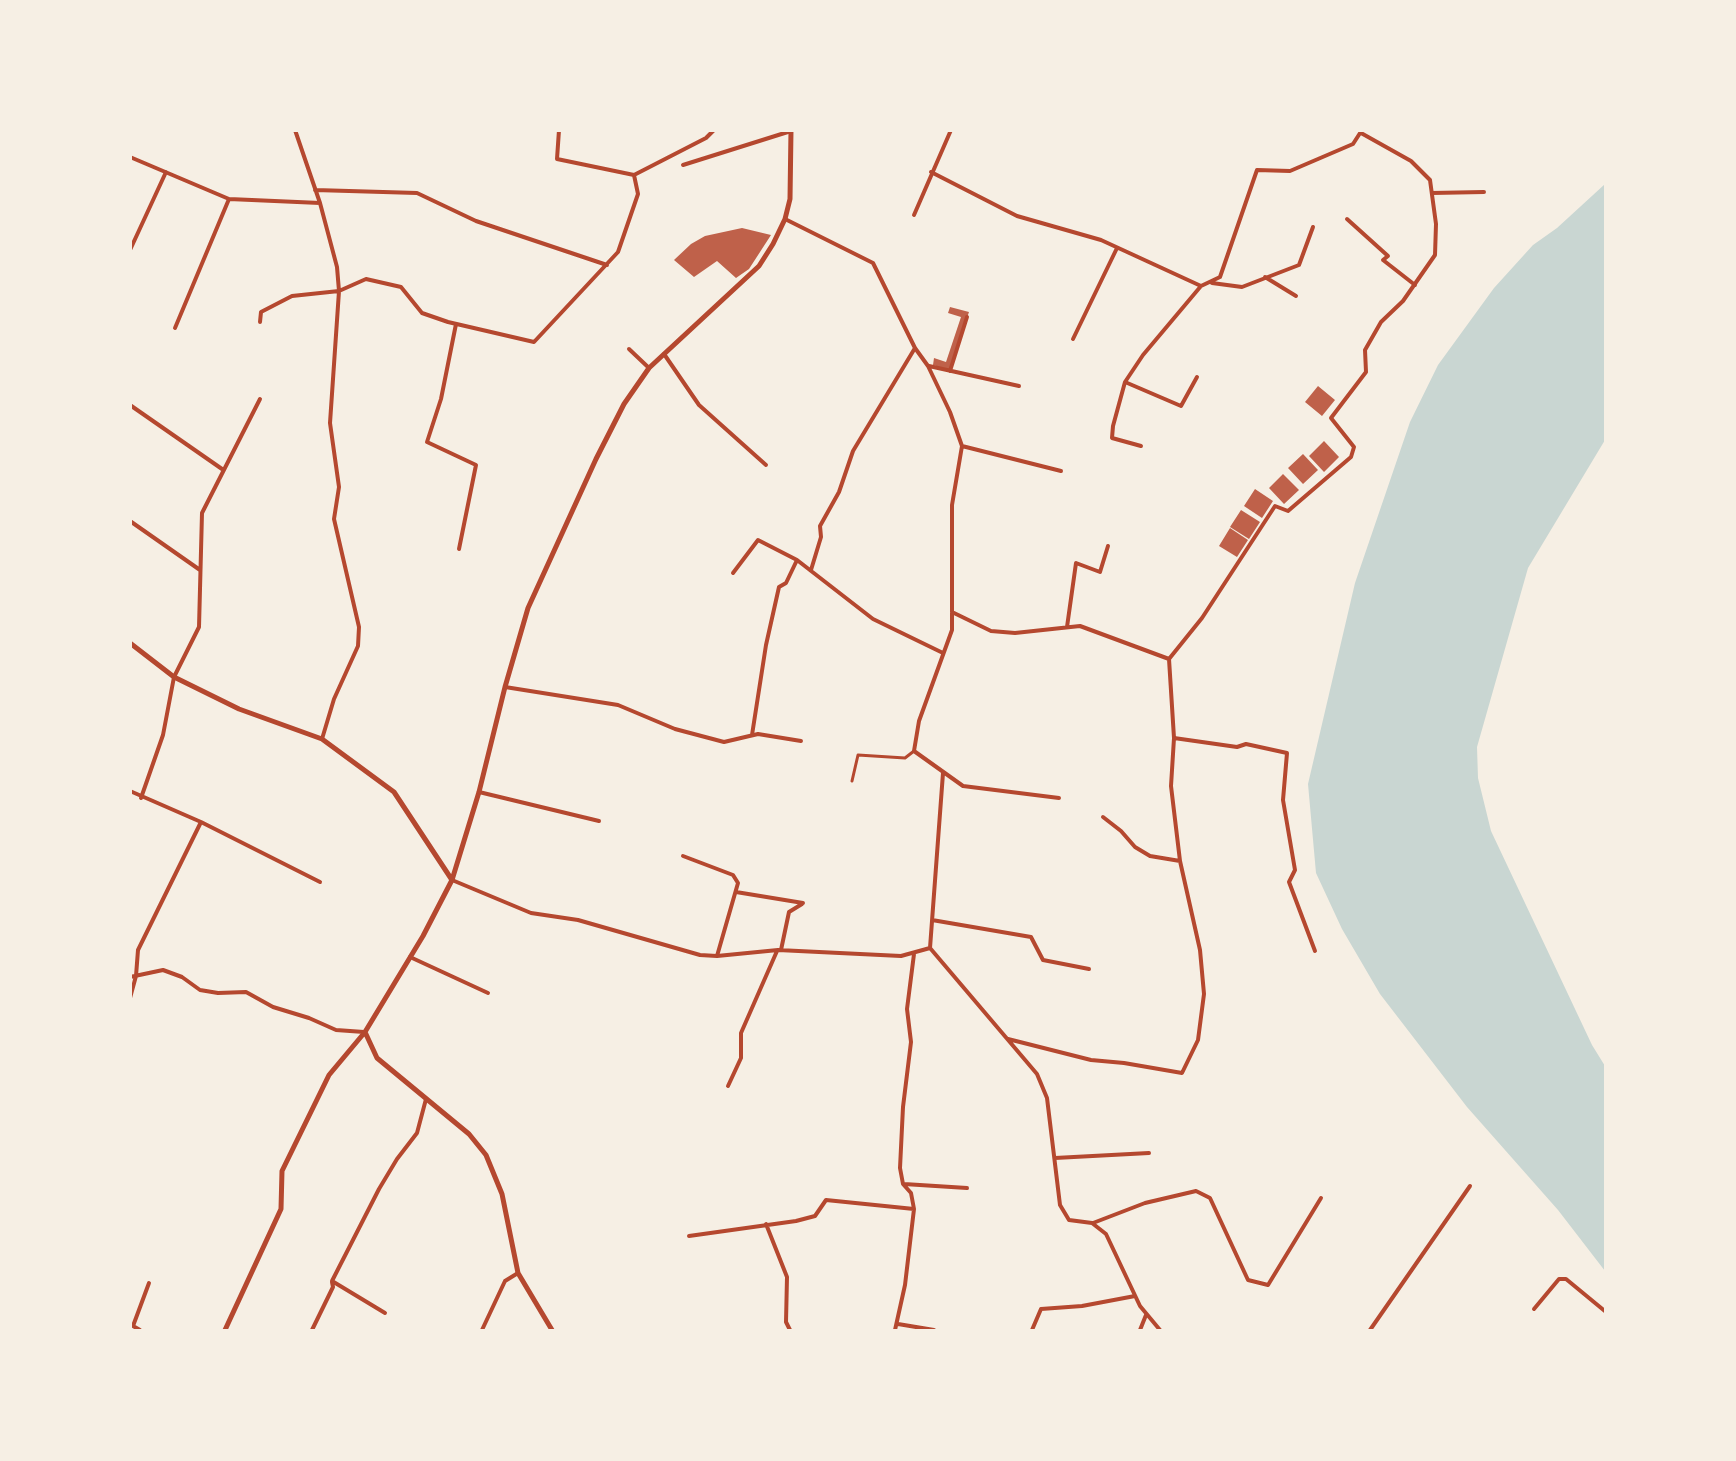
<!DOCTYPE html>
<html>
<head>
<meta charset="utf-8">
<style>
	body { margin:0 }
	#map { position:relative; width:1736px; height:1461px; overflow:hidden; background:#f6efe4; font-family:"Golos Text",sans-serif }
	canvas { display:block }
	.frame { position:absolute; inset:0; border:132px solid #f6efe4; pointer-events:none }
</style>
</head>
<body>
<div id="map">
<canvas width="1736" height="1461"></canvas>
<div class="frame"></div>
</div>
<script>
const context = document.querySelector('canvas').getContext('2d');
context.lineJoin = 'round';
function fill(path, color) {
  context.fillStyle = color;
  context.fill(path, 'evenodd');
}
function toPath(rows) {
  const path = new Path2D();
  for (const r of rows) {
    path.moveTo(r[0], r[1]);
    for (let i = 2; i < r.length; i += 2) path.lineTo(r[i], r[i + 1]);
  }
  return path;
}
function strokePath(path, color, width, dash) {
  context.strokeStyle = color;
  context.lineWidth = width;
  context.lineCap = dash ? 'butt' : 'round';
  context.setLineDash(dash || []);
  context.stroke(path);
}
fill(toPath([
	[1605,184,1605,440,1528,568,1477,747,1478,778,1491,831,1592,1045,1605,1066,1605,1271,1558,1210,1467,1107,1380,994,1342,929,1316,873,1308,784,1355,583,1410,422,1438,365,1494,288,1533,245,1557,228]
]), '#c9d6d2');
fill(toPath([
	[742,228,771,235,749,269,736,278,717,261,694,277,674,260,691,244,705,236],
	[950,307,969,312,949,370,933,365,934,358,946,362,961,317,948,313],
	[1318,386,1335,400,1322,416,1305,402],
	[1324,441,1339,457,1324,472,1309,456],
	[1303,454,1318,470,1303,484,1288,468],
	[1283,474,1299,490,1284,504,1269,488],
	[1255,489,1273,501,1262,518,1244,506],
	[1241,510,1260,522,1249,539,1230,527],
	[1230,528,1248,540,1237,557,1219,546]
]), '#bf614a');
strokePath(toPath([
	[852,781,858,755,905,758,914,751]
]), '#b5482f', 3);
strokePath(toPath([
	[295,130,320,203,337,267,339,291,330,423,339,487,334,519,359,627,358,646,334,699,322,739],
	[559,130,557,159,634,175,706,138,714,130],
	[130,157,229,199,320,203],
	[683,165,791,131],
	[931,172,1017,216,1101,240,1201,286],
	[315,190,417,193,476,221,607,265],
	[1432,193,1484,192],
	[914,215,951,130],
	[785,219,873,263,915,348,928,366,950,412,962,446,952,505,952,630,919,721,914,751,963,786,1059,798],
	[1347,219,1388,256,1383,260,1415,285],
	[130,250,166,172],
	[1265,277,1296,296],
	[1212,283,1242,287,1299,265,1313,227],
	[260,322,261,312,292,296,339,291,366,279,401,287,422,313,448,322,534,342,618,252,638,194,634,175],
	[456,324,441,399,427,442,476,465,459,549],
	[175,328,229,199],
	[1073,339,1117,248],
	[629,349,649,368],
	[664,354,699,405,766,465],
	[929,366,1019,386],
	[950,371,967,317],
	[1125,382,1181,406,1197,377],
	[130,405,222,469],
	[962,446,1061,471],
	[1141,446,1112,438,1113,426,1125,382,1143,355,1201,286,1220,277,1257,170,1290,171,1353,144,1362,130],
	[130,521,200,570],
	[811,570,821,537,820,526,839,492,853,451,915,348],
	[733,573,758,540,797,560,873,619,943,653],
	[952,612,991,631,1015,633,1080,626,1169,659],
	[1067,627,1076,563,1100,572,1108,546],
	[505,687,618,705,675,729,724,742,758,734,801,741],
	[752,735,766,645,779,587,786,583,797,560],
	[1174,738,1237,747,1246,744,1287,753,1283,800,1295,870,1289,882,1315,951],
	[130,791,201,822,320,882],
	[479,792,599,821],
	[141,798,163,735,174,677,199,627,202,513,260,399],
	[1103,817,1121,831,1135,847,1150,856,1180,861],
	[683,856,733,875,738,883,717,956],
	[452,880,531,913,578,920,700,955,717,956,778,950,901,956,930,948,1037,1074,1047,1098,1060,1205,1069,1220,1092,1223,1106,1234,1140,1306,1160,1330],
	[736,892,803,903],
	[932,920,1031,937,1043,960,1089,969],
	[930,948,943,773],
	[781,950,789,912,802,904],
	[410,957,488,993],
	[130,977,163,970,182,977,200,990,218,993,246,992,273,1007,309,1018,336,1030,364,1032],
	[130,998,136,976,138,950,201,822],
	[1008,1039,1091,1060,1124,1063,1182,1073,1198,1040,1204,994,1200,950,1180,861,1171,786,1174,738,1169,659,1202,618,1275,506,1288,511,1351,457,1354,447,1331,418,1366,372,1365,350,1381,322,1403,301,1435,255,1436,224,1430,180,1411,161,1361,133],
	[728,1086,741,1058,741,1033,777,951],
	[1055,1158,1149,1153],
	[904,1184,967,1188],
	[1093,1223,1145,1203,1196,1191,1210,1198,1248,1280,1268,1285,1321,1198],
	[766,1224,787,1277,786,1322,790,1330],
	[689,1236,796,1221,815,1216,826,1200,914,1209],
	[332,1281,379,1189,397,1159,417,1133,426,1099],
	[332,1281,385,1313],
	[1534,1309,1559,1279,1566,1279,1606,1312],
	[898,1324,934,1330],
	[140,1330,133,1326,149,1283],
	[312,1330,333,1287,332,1282],
	[482,1330,505,1281,518,1273],
	[895,1330,905,1285,914,1209,911,1193,903,1184,900,1168,903,1107,911,1042,907,1009,914,954],
	[1032,1330,1041,1309,1082,1306,1135,1296],
	[1140,1330,1146,1315],
	[1370,1330,1470,1186]
]), '#b5482f', 4);
strokePath(toPath([
	[130,643,174,677,239,709,322,739,394,792,452,880],
	[365,1032,377,1058,469,1134,486,1155,502,1194,518,1273,552,1330],
	[225,1330,281,1209,282,1171,329,1075,365,1032,423,936,452,880,479,792,505,687,528,608,596,459,624,404,649,368,759,266,773,244,785,219,790,199,791,130]
]), '#b5482f', 5);
</script>
</body>
</html>
